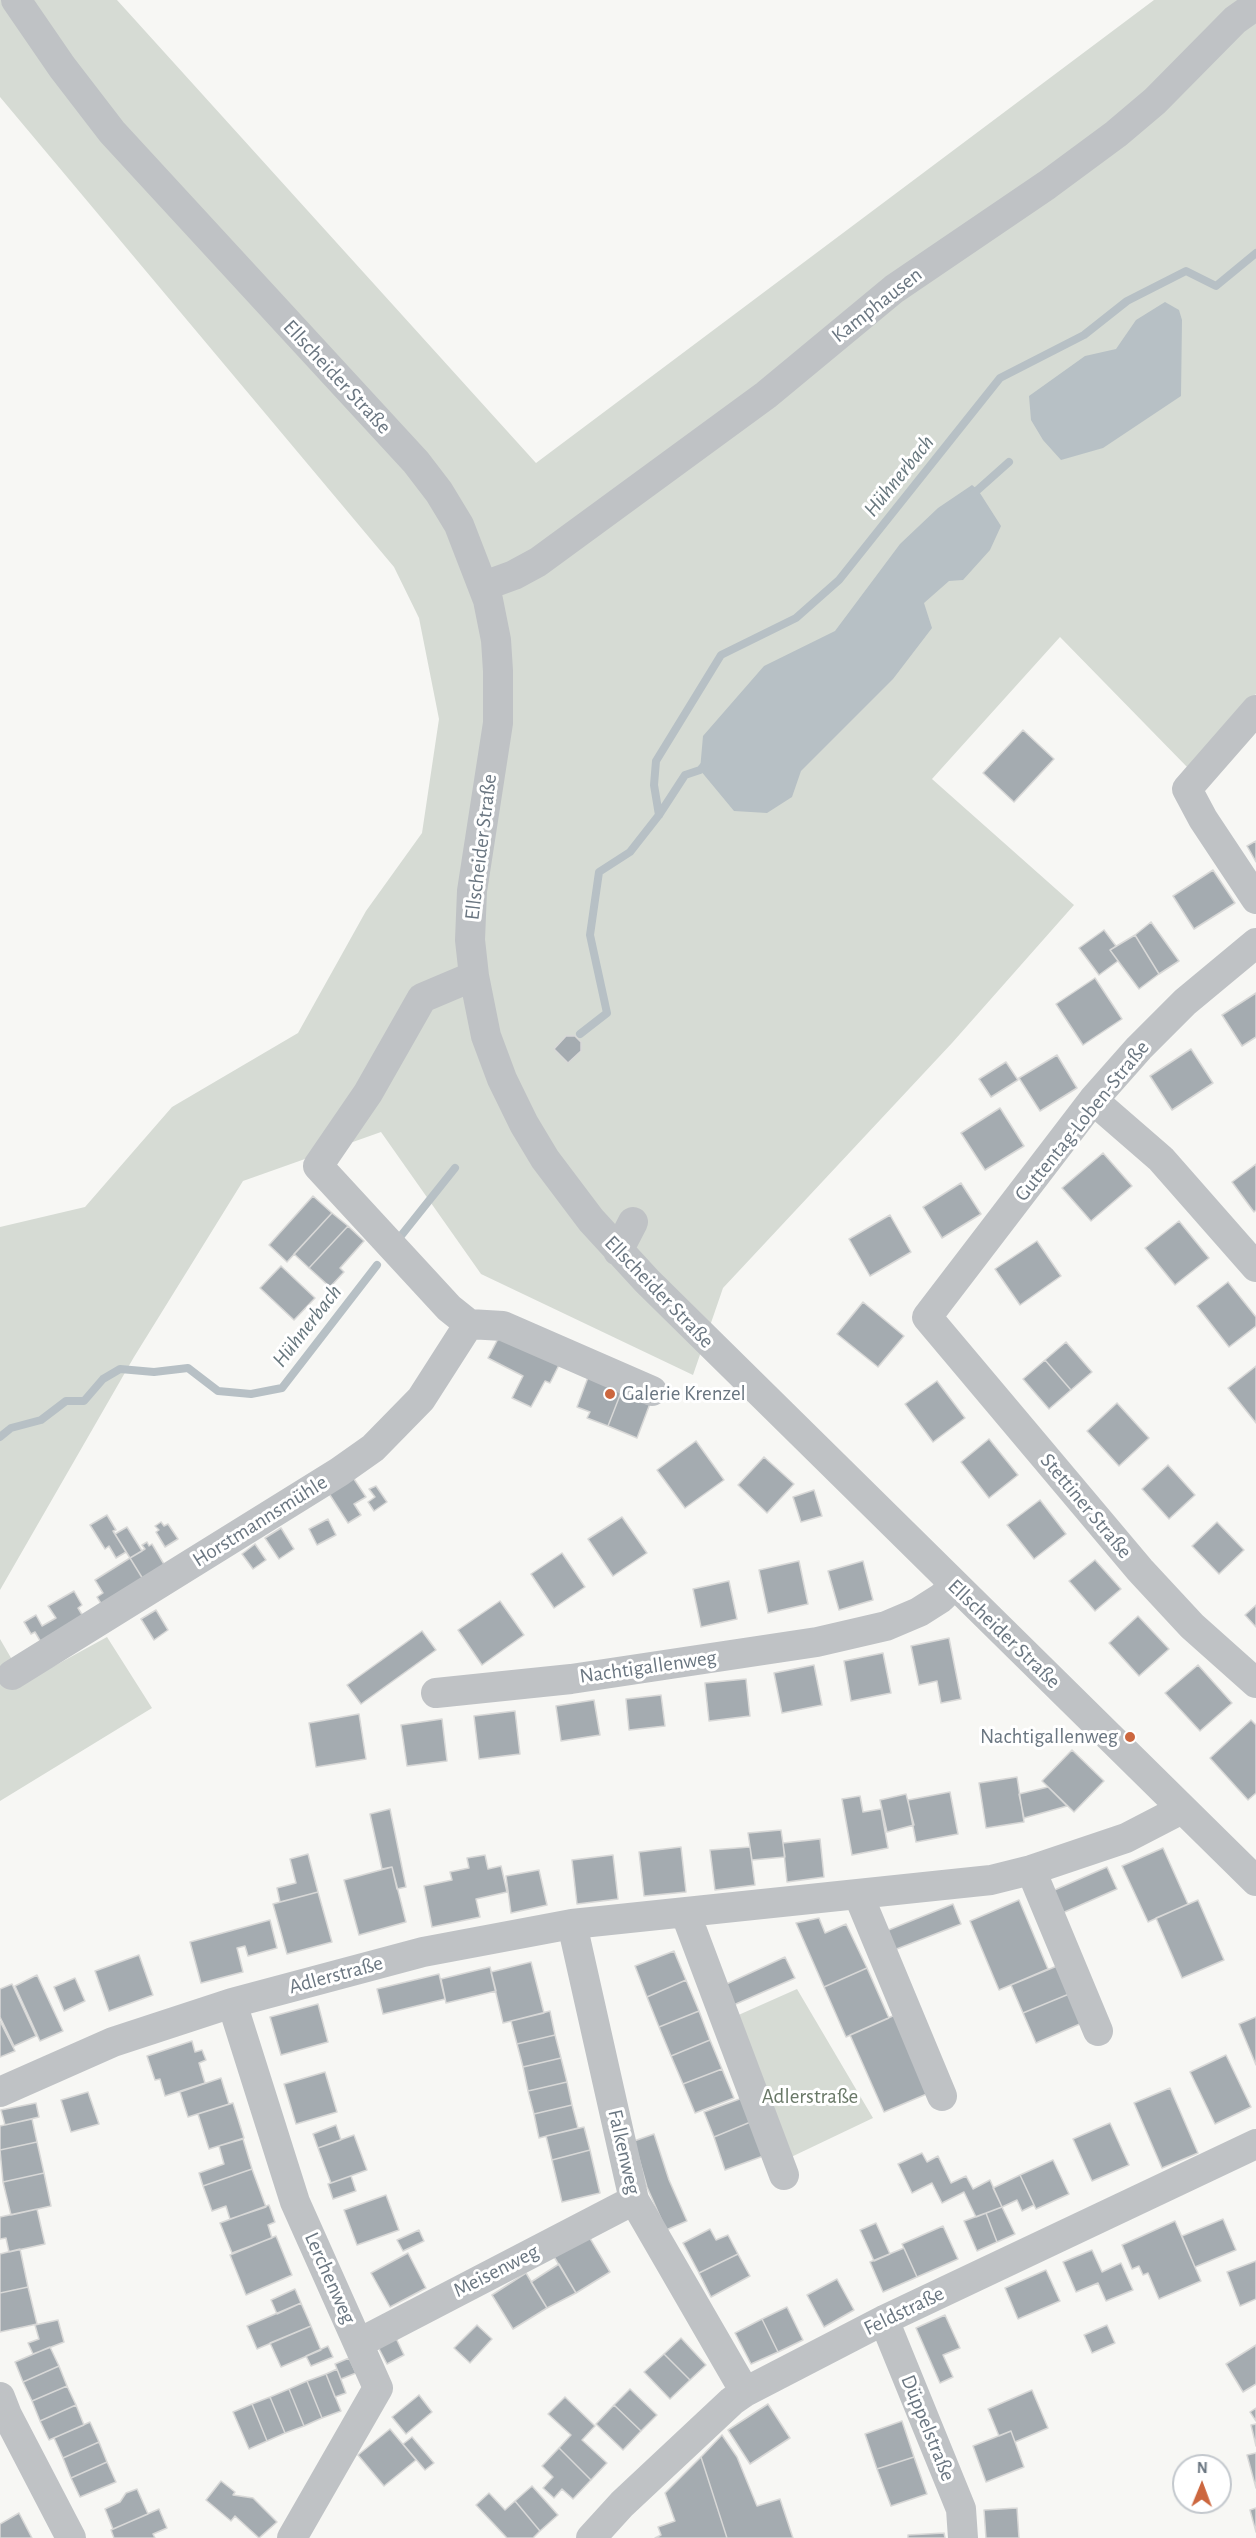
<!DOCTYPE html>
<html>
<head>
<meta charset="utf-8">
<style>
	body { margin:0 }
	#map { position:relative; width:1256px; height:2538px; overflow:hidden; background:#f7f7f4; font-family:"Alegreya Sans",sans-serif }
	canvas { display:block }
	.north { position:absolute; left:1172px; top:2454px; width:60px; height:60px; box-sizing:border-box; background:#fff; border:2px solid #c3c8cd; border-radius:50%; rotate:1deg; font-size:16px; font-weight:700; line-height:24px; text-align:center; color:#6a7681 }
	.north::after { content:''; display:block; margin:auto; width:21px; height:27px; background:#cc673f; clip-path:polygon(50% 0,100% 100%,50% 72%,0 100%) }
</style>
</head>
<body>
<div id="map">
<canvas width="1256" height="2538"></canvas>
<div class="north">N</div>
</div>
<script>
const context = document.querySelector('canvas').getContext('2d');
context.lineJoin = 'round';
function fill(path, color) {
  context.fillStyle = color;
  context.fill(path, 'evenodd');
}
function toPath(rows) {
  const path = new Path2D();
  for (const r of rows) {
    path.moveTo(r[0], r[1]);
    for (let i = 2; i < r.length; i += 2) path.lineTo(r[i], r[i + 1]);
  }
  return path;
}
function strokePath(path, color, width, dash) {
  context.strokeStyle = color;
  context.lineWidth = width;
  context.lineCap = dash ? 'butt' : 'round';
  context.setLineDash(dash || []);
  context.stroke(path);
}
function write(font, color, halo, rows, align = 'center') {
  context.font = font + ' "Alegreya Sans",sans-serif';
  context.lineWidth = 6;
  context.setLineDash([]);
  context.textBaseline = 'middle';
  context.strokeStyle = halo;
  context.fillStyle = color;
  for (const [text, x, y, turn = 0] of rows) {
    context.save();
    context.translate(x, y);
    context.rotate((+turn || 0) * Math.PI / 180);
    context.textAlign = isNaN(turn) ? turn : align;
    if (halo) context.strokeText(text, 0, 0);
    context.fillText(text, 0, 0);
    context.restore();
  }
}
fill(toPath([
	[0,0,117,0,536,463,1154,0,1256,0,1256,694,1189,769,1060,637,932,779,1074,905,952,1043,723,1288,693,1375,481,1274,381,1132,243,1181,134,1357,0,1590,0,1227,85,1207,172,1107,298,1033,366,911,422,833,439,719,419,618,394,567,0,97],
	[107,1637,152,1708,0,1801,0,1639,25,1682],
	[797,1989,873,2118,787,2159,734,2017]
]), '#d6dbd4');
fill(toPath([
	[1165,302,1179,310,1182,320,1181,396,1103,448,1061,460,1043,440,1031,420,1029,396,1085,356,1116,349,1136,320],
	[972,485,978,490,1001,526,990,550,963,580,949,581,924,603,932,628,893,679,801,771,792,797,767,813,734,811,700,770,703,736,764,666,835,631,900,544,938,508]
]), '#b7c0c5');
strokePath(toPath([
	[972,495,1009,462],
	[659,815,654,785,656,761,721,655,796,618,839,580,1000,378,1084,335,1127,301,1186,271,1216,286,1256,253],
	[580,1034,607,1013,590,935,599,872,630,852,659,815,685,775,700,770,706,763],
	[400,1237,455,1168],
	[0,1437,11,1428,41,1420,66,1401,84,1401,103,1379,120,1369,154,1372,188,1368,218,1391,251,1394,282,1388,377,1265]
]), '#b7c0c5', 8);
const building = toPath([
	[1023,730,1054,759,1014,802,983,773,1023,730],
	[1256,841,1256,862,1247,846,1256,841],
	[1213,870,1235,903,1194,929,1173,896,1213,870],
	[1151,922,1179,961,1159,974,1135,935,1151,922],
	[1104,930,1116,946,1110,950,1118,961,1099,975,1079,948,1104,930],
	[1135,935,1159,974,1139,989,1110,950,1135,935],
	[1095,978,1122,1019,1083,1045,1056,1004,1095,978],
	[1256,993,1256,1037,1242,1046,1222,1015,1256,993],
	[566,1036,575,1036,581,1042,581,1051,568,1063,554,1049,566,1036],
	[1191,1049,1213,1083,1172,1110,1150,1076,1191,1049],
	[1057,1055,1077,1088,1040,1111,1019,1078,1057,1055],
	[1006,1062,1018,1080,991,1097,979,1079,1006,1062],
	[1000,1108,1024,1146,985,1170,961,1133,1000,1108],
	[1103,1153,1132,1186,1091,1221,1062,1188,1103,1153],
	[1256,1164,1256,1210,1254,1212,1232,1182,1256,1164],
	[961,1183,981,1214,942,1238,923,1207,961,1183],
	[313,1196,332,1213,287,1262,269,1245,313,1196],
	[332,1213,348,1226,309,1268,294,1254,332,1213],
	[890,1215,911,1252,870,1276,849,1239,890,1215],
	[1179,1221,1209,1258,1175,1285,1145,1248,1179,1221],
	[348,1226,364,1241,340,1268,344,1272,330,1287,309,1268,348,1226],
	[1037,1241,1061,1276,1020,1305,995,1269,1037,1241],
	[281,1266,315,1298,294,1320,260,1288,281,1266],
	[1228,1282,1256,1317,1256,1326,1229,1347,1197,1306,1228,1282],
	[863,1302,904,1336,878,1367,837,1334,863,1302],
	[501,1333,560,1363,550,1383,545,1381,531,1407,512,1398,523,1376,488,1358,501,1333],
	[1066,1342,1092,1372,1071,1390,1045,1360,1066,1342],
	[1045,1360,1071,1390,1049,1409,1023,1379,1045,1360],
	[1256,1366,1256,1423,1228,1388,1256,1366],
	[590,1372,622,1390,608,1426,587,1418,590,1412,577,1407,590,1372],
	[937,1381,965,1418,933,1442,905,1404,937,1381],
	[622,1390,651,1401,637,1438,608,1426,622,1390],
	[1117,1403,1149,1438,1119,1466,1087,1431,1117,1403],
	[989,1439,1018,1475,989,1498,961,1462,989,1439],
	[696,1441,724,1480,685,1508,657,1470,696,1441],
	[764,1457,794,1484,767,1513,738,1485,764,1457],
	[1168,1465,1195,1495,1169,1519,1142,1489,1168,1465],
	[352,1476,366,1497,354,1504,361,1515,348,1523,328,1492,352,1476],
	[376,1486,387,1502,374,1511,368,1502,375,1497,369,1489,376,1486],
	[814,1490,822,1516,801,1522,793,1497,814,1490],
	[1040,1500,1066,1534,1034,1559,1007,1525,1040,1500],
	[107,1515,116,1530,113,1531,126,1552,116,1558,109,1546,105,1549,90,1525,107,1515],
	[622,1517,647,1553,613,1576,588,1539,622,1517],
	[328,1519,336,1535,317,1545,309,1529,328,1519],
	[161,1522,164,1526,168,1524,178,1539,165,1547,156,1532,159,1530,155,1526,161,1522],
	[1217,1522,1244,1550,1219,1574,1192,1546,1217,1522],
	[127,1527,142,1551,130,1558,115,1534,127,1527],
	[281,1528,294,1549,279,1559,265,1538,281,1528],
	[147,1542,149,1546,152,1544,168,1571,146,1584,130,1558,145,1549,142,1545,147,1542],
	[255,1544,266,1560,253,1569,242,1554,255,1544],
	[562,1553,585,1587,554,1608,531,1574,562,1553],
	[130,1558,146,1584,105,1610,97,1597,103,1593,95,1580,130,1558],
	[1095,1560,1121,1589,1095,1611,1069,1581,1095,1560],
	[799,1561,808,1604,768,1613,759,1570,799,1561],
	[863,1561,873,1600,839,1610,828,1571,863,1561],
	[729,1581,737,1619,701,1627,693,1589,729,1581],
	[74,1591,82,1605,78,1608,87,1623,45,1649,35,1632,31,1634,24,1622,36,1615,42,1626,56,1618,48,1606,74,1591],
	[500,1601,524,1635,482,1665,458,1630,500,1601],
	[1256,1605,1256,1627,1245,1615,1256,1605],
	[156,1610,168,1630,154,1640,141,1619,156,1610],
	[1138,1616,1169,1649,1139,1676,1109,1643,1138,1616],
	[422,1631,436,1650,361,1704,347,1685,422,1631],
	[949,1638,961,1699,941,1703,937,1681,919,1685,911,1646,949,1638],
	[883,1653,891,1693,851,1701,844,1661,883,1653],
	[814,1665,822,1705,782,1713,774,1673,814,1665],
	[1198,1665,1232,1703,1200,1731,1165,1693,1198,1665],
	[746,1679,750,1716,709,1721,705,1683,746,1679],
	[661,1695,665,1726,629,1730,626,1699,661,1695],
	[594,1700,600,1735,561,1741,556,1706,594,1700],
	[515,1711,520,1754,479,1759,474,1716,515,1711],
	[359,1714,366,1759,316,1767,309,1723,359,1714],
	[442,1719,447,1761,407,1766,401,1725,442,1719],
	[1251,1720,1256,1725,1256,1793,1248,1800,1210,1758,1251,1720],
	[1072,1750,1104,1781,1074,1812,1042,1781,1072,1750],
	[1017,1777,1024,1822,986,1828,979,1783,1017,1777],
	[1048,1787,1067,1806,1024,1818,1019,1794,1048,1787],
	[950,1792,958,1834,916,1842,908,1800,950,1792],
	[906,1794,914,1825,887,1832,880,1800,906,1794],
	[860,1796,863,1812,881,1809,888,1848,852,1855,842,1799,860,1796],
	[390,1809,406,1887,397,1889,392,1867,382,1869,370,1814,390,1809],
	[781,1830,785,1857,752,1860,748,1833,781,1830],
	[820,1839,824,1877,787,1882,783,1843,820,1839],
	[681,1847,686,1892,644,1896,639,1852,681,1847],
	[750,1847,755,1885,715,1890,710,1850,750,1847],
	[1163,1848,1188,1904,1148,1922,1122,1866,1163,1848],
	[308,1854,318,1892,280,1902,277,1888,296,1883,290,1859,308,1854],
	[485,1855,488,1869,501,1866,507,1892,476,1899,480,1917,432,1927,424,1886,452,1880,450,1872,469,1868,467,1858,485,1855],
	[613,1855,618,1899,577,1904,572,1860,613,1855],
	[392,1867,406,1922,359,1935,344,1880,392,1867],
	[1107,1867,1117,1889,1060,1914,1050,1892,1107,1867],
	[539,1870,547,1905,511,1913,506,1876,539,1870],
	[318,1892,332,1942,287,1954,273,1904,318,1892],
	[1019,1900,1048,1969,999,1990,970,1921,1019,1900],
	[1198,1900,1224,1960,1182,1978,1156,1918,1198,1900],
	[953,1904,961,1924,894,1950,886,1931,953,1904],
	[819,1918,825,1933,846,1924,867,1968,824,1987,796,1923,819,1918],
	[270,1920,277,1948,248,1956,245,1946,237,1948,243,1972,201,1983,190,1942,270,1920],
	[674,1951,686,1980,647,1997,635,1966,674,1951],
	[139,1955,153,1995,109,2011,95,1971,139,1955],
	[785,1957,795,1978,729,2007,720,1987,785,1957],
	[531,1962,544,2013,503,2023,491,1972,531,1962],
	[1057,1966,1069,1994,1023,2013,1011,1985,1057,1966],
	[490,1967,496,1991,446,2003,441,1979,490,1967],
	[867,1968,889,2018,846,2037,824,1987,867,1968],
	[439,1974,445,1999,383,2014,377,1989,439,1974],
	[37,1975,63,2031,40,2041,15,1986,37,1975],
	[75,1978,85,2001,64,2011,54,1987,75,1978],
	[686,1980,699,2011,659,2027,647,1997,686,1980],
	[12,1984,36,2036,14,2046,0,2017,0,1989,12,1984],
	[1069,1994,1082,2023,1036,2043,1023,2013,1069,1994],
	[318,2004,328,2042,281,2055,270,2017,318,2004],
	[550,2011,555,2035,517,2044,511,2021,550,2011],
	[699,2011,710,2040,671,2056,659,2027,699,2011],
	[895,2015,929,2093,884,2112,850,2035,895,2015],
	[1256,2017,1256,2065,1239,2024,1256,2017],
	[0,2021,15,2051,0,2057,0,2021],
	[555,2035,561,2058,523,2067,517,2044,555,2035],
	[710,2040,722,2069,683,2084,671,2056,710,2040],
	[192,2041,195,2052,202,2050,206,2060,199,2063,205,2083,165,2096,160,2079,155,2080,147,2056,192,2041],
	[1226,2055,1251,2107,1215,2124,1190,2072,1226,2055],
	[561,2058,567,2082,528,2091,523,2067,561,2058],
	[722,2069,734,2098,695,2113,683,2084,722,2069],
	[325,2072,337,2112,296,2124,284,2084,325,2072],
	[221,2078,229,2104,188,2117,180,2092,221,2078],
	[567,2082,572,2105,534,2114,528,2091,567,2082],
	[1170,2088,1198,2153,1162,2168,1134,2103,1170,2088],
	[88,2092,99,2124,71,2132,61,2100,88,2092],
	[745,2097,753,2121,714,2137,704,2112,745,2097],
	[36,2103,39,2117,5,2125,1,2110,36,2103],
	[233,2103,244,2138,209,2149,198,2114,233,2103],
	[572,2105,578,2128,539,2138,534,2114,572,2105],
	[32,2119,37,2142,0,2150,0,2126,32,2119],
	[753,2121,766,2155,725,2170,714,2137,753,2121],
	[1110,2123,1129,2165,1092,2181,1073,2139,1110,2123],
	[336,2125,341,2140,318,2148,313,2134,336,2125],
	[584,2127,590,2150,552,2160,546,2136,584,2127],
	[654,2134,669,2180,687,2221,666,2230,647,2187,634,2141,654,2134],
	[354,2135,367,2170,331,2183,318,2148,354,2135],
	[243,2139,252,2169,203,2186,199,2173,224,2164,219,2146,243,2139],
	[37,2142,44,2173,3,2182,0,2150,37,2142],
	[590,2150,600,2193,562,2202,552,2160,590,2150],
	[922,2153,927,2162,938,2156,951,2183,966,2176,973,2189,990,2180,1002,2207,976,2217,964,2192,942,2203,932,2183,912,2193,898,2164,922,2153],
	[1053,2160,1069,2194,1036,2209,1020,2175,1053,2160],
	[252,2169,266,2207,230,2219,226,2206,212,2211,203,2186,252,2169],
	[44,2173,51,2206,11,2215,3,2182,44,2173],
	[1020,2175,1034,2205,1022,2211,1017,2200,1002,2207,993,2188,1020,2175],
	[351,2176,356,2191,333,2199,328,2184,351,2176],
	[386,2195,399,2230,357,2245,344,2210,386,2195],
	[269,2205,275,2222,268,2225,272,2238,232,2253,220,2223,269,2205],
	[1002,2207,1015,2234,997,2242,986,2213,1002,2207],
	[37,2209,45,2244,9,2252,6,2238,0,2239,0,2217,37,2209],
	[986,2213,997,2242,977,2251,964,2221,986,2213],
	[1223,2219,1236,2250,1195,2267,1182,2236,1223,2219],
	[1175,2221,1201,2281,1159,2299,1148,2273,1143,2275,1139,2266,1132,2269,1122,2245,1175,2221],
	[876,2223,890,2254,874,2261,860,2230,876,2223],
	[943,2226,958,2259,917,2277,902,2244,943,2226],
	[710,2229,716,2240,728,2235,738,2254,699,2273,683,2243,710,2229],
	[419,2230,424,2241,403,2251,397,2240,419,2230],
	[588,2235,610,2272,576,2293,553,2255,588,2235],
	[276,2236,292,2275,246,2295,230,2255,276,2236],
	[904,2248,917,2277,883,2292,870,2262,904,2248],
	[20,2249,28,2287,0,2293,0,2254,20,2249],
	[1092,2250,1102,2272,1121,2263,1133,2290,1106,2301,1098,2283,1076,2292,1063,2262,1092,2250],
	[408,2253,426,2288,390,2307,371,2273,408,2253],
	[738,2254,750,2276,711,2297,699,2273,738,2254],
	[1256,2261,1256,2299,1240,2306,1227,2272,1256,2261],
	[559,2264,576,2293,547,2308,531,2282,559,2264],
	[1046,2270,1060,2301,1018,2319,1005,2288,1046,2270],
	[526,2273,547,2308,513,2329,492,2295,526,2273],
	[837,2279,854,2310,824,2327,807,2295,837,2279],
	[28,2287,37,2324,0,2332,0,2293,28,2287],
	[295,2289,301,2303,277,2314,271,2300,295,2289],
	[301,2303,311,2326,257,2349,247,2326,301,2303],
	[787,2307,803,2340,778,2352,762,2319,787,2307],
	[945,2315,960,2348,943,2355,953,2377,940,2383,916,2328,945,2315],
	[762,2319,778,2352,751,2364,735,2333,762,2319],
	[58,2320,64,2342,33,2354,28,2343,39,2339,35,2325,58,2320],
	[477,2325,492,2339,470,2363,454,2348,477,2325],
	[1107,2325,1115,2343,1092,2353,1084,2335,1107,2325],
	[311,2326,321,2350,281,2367,270,2343,311,2326],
	[395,2336,404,2355,387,2364,377,2345,395,2336],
	[681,2338,706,2365,690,2380,664,2354,681,2338],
	[1256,2345,1256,2384,1243,2392,1226,2364,1256,2345],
	[328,2346,333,2357,311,2366,306,2356,328,2346],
	[50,2347,59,2366,23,2382,15,2362,50,2347],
	[664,2354,690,2380,670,2399,644,2372,664,2354],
	[349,2358,356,2373,341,2379,335,2364,349,2358],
	[59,2366,67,2386,32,2401,23,2382,59,2366],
	[337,2369,346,2393,335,2397,326,2374,337,2369],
	[326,2374,341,2411,322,2418,307,2381,326,2374],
	[307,2381,322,2418,304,2426,289,2389,307,2381],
	[67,2386,76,2405,40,2421,32,2401,67,2386],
	[289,2389,304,2426,285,2433,270,2397,289,2389],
	[630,2389,657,2415,641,2431,614,2405,630,2389],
	[1032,2390,1048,2428,1015,2442,1011,2431,999,2436,988,2409,1032,2390],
	[419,2395,432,2412,406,2434,392,2417,419,2395],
	[270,2397,285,2433,267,2441,252,2404,270,2397],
	[565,2397,595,2426,582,2440,607,2463,591,2480,559,2448,571,2435,548,2414,565,2397],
	[252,2404,267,2441,249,2449,233,2412,252,2404],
	[768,2404,790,2438,750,2464,728,2430,768,2404],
	[76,2405,84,2425,49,2440,40,2421,76,2405],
	[614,2405,641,2431,623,2450,596,2424,614,2405],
	[1256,2408,1256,2421,1250,2412,1256,2408],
	[902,2421,914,2457,877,2469,865,2434,902,2421],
	[90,2422,99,2442,63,2458,54,2438,90,2422],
	[1256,2424,1256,2446,1251,2425,1256,2424],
	[390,2429,416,2460,384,2486,358,2455,390,2429],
	[1011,2431,1024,2467,986,2482,973,2446,1011,2431],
	[722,2435,737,2457,757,2506,780,2499,793,2538,727,2538,701,2457,722,2435],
	[412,2437,434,2463,425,2470,403,2444,412,2437],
	[99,2442,107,2462,71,2478,63,2458,99,2442],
	[559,2448,591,2480,573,2499,562,2489,554,2498,543,2488,553,2477,542,2466,559,2448],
	[1256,2453,1256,2488,1247,2455,1256,2453],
	[701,2457,727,2538,655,2538,661,2535,658,2527,675,2521,665,2493,701,2457],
	[914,2457,927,2494,891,2506,877,2469,914,2457],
	[107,2462,116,2482,80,2497,71,2478,107,2462],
	[221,2481,235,2492,233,2495,253,2498,277,2522,259,2538,235,2516,231,2521,206,2500,221,2481],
	[532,2486,558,2515,540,2531,515,2501,532,2486],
	[137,2489,148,2514,113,2529,105,2509,120,2502,126,2493,137,2489],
	[489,2493,505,2510,515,2501,540,2531,533,2538,507,2538,476,2505,489,2493],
	[1017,2508,1019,2538,986,2538,984,2510,1017,2508],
	[1256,2508,1256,2532,1250,2510,1256,2508],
	[159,2509,167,2528,153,2534,155,2538,114,2538,111,2530,159,2509],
	[19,2513,32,2538,0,2538,0,2524,19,2513],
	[944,2533,945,2538,908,2538,908,2535,944,2533]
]);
fill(building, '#a4abb0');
strokePath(building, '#d8d8d7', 1.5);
strokePath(toPath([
	[16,0,62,67,112,132,416,462,439,492,459,525,488,600,496,640,498,671,498,723,472,891,470,940,474,976,486,1036,502,1079,524,1124,545,1159,591,1220,647,1281,1256,1881],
	[484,586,514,575,538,562,766,395,894,289,1047,185,1116,134,1155,101,1235,20,1256,5],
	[1256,710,1187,789,1203,819,1256,899],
	[1256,943,1185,1002,1139,1048,1093,1100,927,1317,1140,1570,1192,1626,1256,1683],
	[474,976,422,998,368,1093,318,1166,449,1308,469,1324,503,1326,652,1391],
	[1093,1100,1161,1159,1256,1267],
	[618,1251,633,1222],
	[12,1675,339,1472,373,1448,421,1399,469,1324],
	[436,1693,571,1679,817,1642,886,1626,919,1612,941,1598,954,1585],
	[1031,1870,1098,2031],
	[858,1894,942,2096],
	[685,1912,784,2175],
	[572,1924,634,2200,745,2392],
	[232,2003,295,2202,378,2388,292,2538],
	[0,2092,113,2042,232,2003,423,1952,572,1924,991,1880,1031,1870,1126,1838,1182,1809],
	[884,2320,961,2509,963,2538],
	[359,2343,634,2200],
	[0,2397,7,2415,71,2538],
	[591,2538,622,2504,732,2401,745,2392,884,2320,1256,2144]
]), '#bfc2c5', 30);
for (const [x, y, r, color] of [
	[610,1394,6,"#cc673f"],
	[1130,1737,6,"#cc673f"]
]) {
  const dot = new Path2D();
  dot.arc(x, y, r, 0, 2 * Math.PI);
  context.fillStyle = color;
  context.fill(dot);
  strokePath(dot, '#fff', 2);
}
write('21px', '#6a7681', '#fff', [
	["Kamphausen",877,305,-38],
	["Ellscheider Straße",337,377,47],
	["Ellscheider Straße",481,847,-83],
	["Guttentag-Loben-Straße",1082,1121,-51],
	["Ellscheider Straße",659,1292,46],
	["Stettiner Straße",1086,1506,50],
	["Horstmannsmühle",260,1521,-32],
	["Ellscheider Straße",1004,1634,44],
	["Nachtigallenweg",648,1667,-8],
	["Adlerstraße",336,1975,-15],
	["Falkenweg",624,2152,77],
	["Meisenweg",496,2271,-27],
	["Lerchenweg",330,2278,66],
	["Feldstraße",904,2311,-26],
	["Düppelstraße",928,2428,68]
]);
write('21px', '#6a7681', '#fff', [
	["Galerie Krenzel",622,1394],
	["Nachtigallenweg",1118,1737,"right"]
], 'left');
write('21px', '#6a7968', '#fff', [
	["Adlerstraße",810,2097]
]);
write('italic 22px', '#66767d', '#fff', [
	["Hühnerbach",899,476,-51],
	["Hühnerbach",307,1326,-52]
]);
</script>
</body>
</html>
